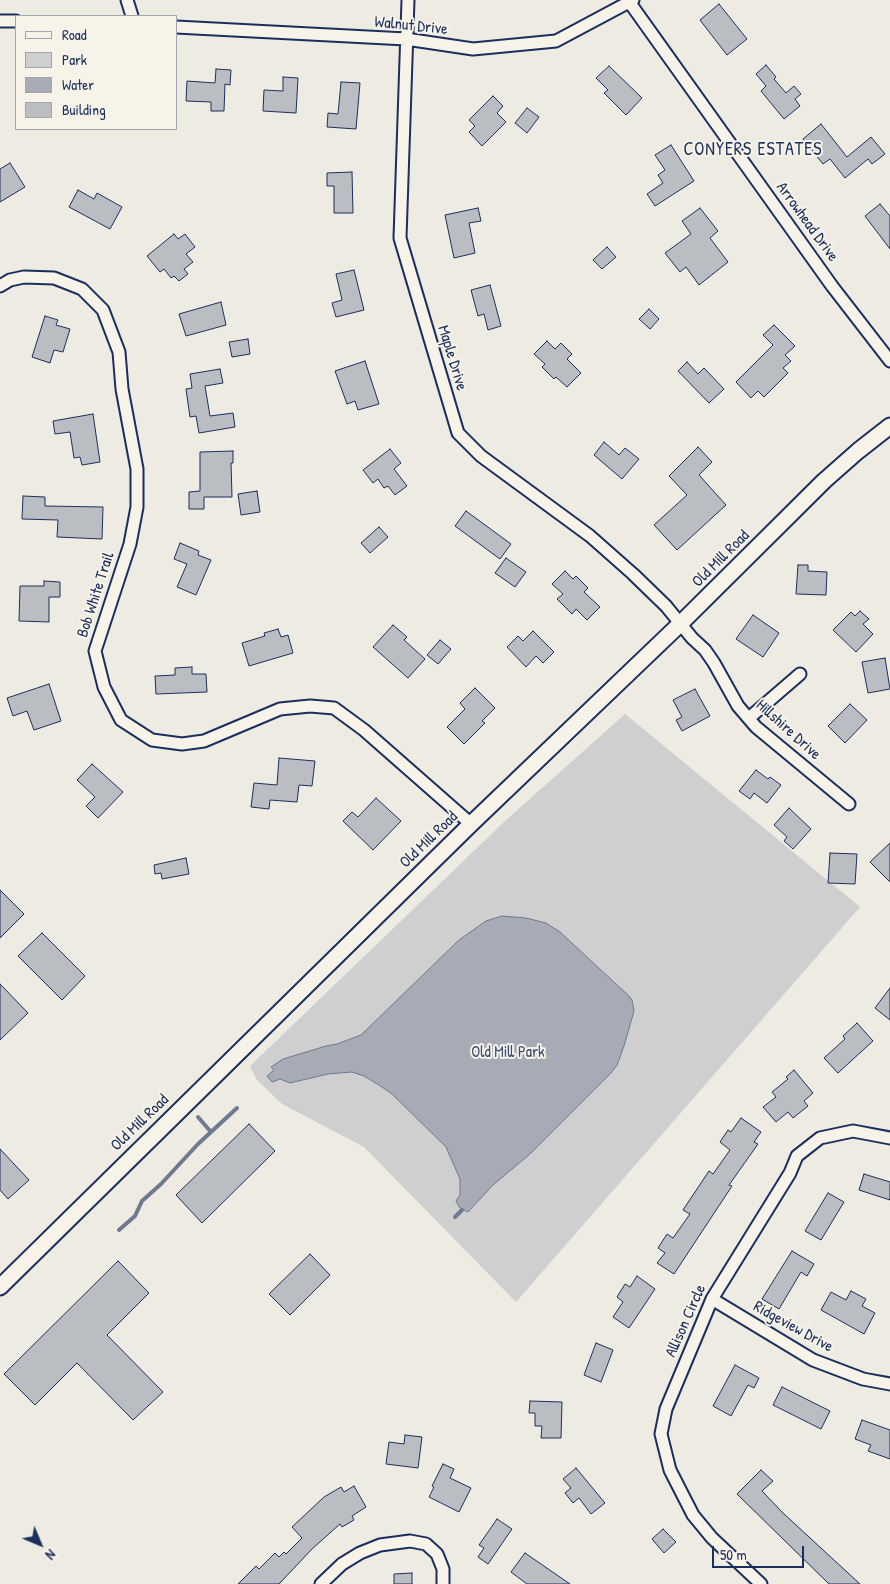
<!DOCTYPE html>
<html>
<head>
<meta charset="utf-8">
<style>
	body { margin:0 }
	#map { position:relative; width:890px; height:1584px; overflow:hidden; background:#eeebe2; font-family:"Patrick Hand",sans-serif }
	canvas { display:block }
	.legend { position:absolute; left:15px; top:15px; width:162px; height:115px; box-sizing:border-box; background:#f7f3e8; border:1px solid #9fa5b1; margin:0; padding:6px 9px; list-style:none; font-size:15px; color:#1b2f5e }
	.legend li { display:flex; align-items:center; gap:10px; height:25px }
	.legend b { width:25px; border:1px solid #9fa5b1 }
	.north { position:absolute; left:15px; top:1519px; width:50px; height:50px; -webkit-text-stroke:4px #f7f3e8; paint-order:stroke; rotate:135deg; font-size:14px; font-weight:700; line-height:20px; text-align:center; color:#1b2f5e }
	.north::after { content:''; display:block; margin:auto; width:18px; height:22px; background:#1b2f5e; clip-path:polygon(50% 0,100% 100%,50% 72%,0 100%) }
	.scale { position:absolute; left:712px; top:1546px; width:92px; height:22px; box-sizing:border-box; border:2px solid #1b2f5e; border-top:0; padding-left:6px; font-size:15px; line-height:18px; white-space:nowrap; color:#1b2f5e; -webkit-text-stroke:4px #f7f3e8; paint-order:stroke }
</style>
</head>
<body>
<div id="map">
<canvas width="890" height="1584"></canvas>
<ul class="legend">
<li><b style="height:6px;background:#f7f3e8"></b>Road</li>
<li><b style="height:14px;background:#cfcfcf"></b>Park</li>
<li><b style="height:14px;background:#a6abb5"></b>Water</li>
<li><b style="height:14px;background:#babdc2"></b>Building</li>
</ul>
<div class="north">N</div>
<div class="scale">50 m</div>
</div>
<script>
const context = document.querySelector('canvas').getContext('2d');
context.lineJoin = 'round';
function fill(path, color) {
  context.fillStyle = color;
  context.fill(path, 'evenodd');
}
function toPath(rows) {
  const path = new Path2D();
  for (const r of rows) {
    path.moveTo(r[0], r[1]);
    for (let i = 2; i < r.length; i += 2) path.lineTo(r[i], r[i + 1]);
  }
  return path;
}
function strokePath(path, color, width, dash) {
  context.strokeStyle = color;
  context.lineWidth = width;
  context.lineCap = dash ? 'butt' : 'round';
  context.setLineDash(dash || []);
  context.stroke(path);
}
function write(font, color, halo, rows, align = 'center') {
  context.font = font + ' "Patrick Hand",sans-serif';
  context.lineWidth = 4;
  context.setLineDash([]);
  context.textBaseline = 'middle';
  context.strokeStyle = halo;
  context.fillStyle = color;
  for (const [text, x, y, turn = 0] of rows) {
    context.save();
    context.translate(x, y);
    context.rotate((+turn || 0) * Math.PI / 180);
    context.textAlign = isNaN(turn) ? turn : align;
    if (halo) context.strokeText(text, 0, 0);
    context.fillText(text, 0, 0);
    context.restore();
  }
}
fill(toPath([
	[625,714,860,907,516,1302,364,1147,282,1104,257,1080,250,1066,504,822]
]), '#cfcfcf');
const water = toPath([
	[502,916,526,918,546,923,560,932,628,995,632,1000,634,1011,624,1046,617,1065,611,1073,530,1154,493,1185,468,1212,460,1208,456,1201,460,1195,460,1179,446,1147,392,1094,379,1085,364,1076,352,1072,328,1074,290,1083,280,1079,272,1082,267,1076,274,1070,271,1067,283,1059,326,1046,337,1044,361,1035,459,940,486,921,502,916]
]);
fill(water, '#a6abb5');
strokePath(water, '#6e7992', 1);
strokePath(toPath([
	[198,1117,211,1132],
	[455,1217,462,1210],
	[119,1230,135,1216,142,1201,161,1184,198,1144,237,1108]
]), '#6e7992', 4);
const building = toPath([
	[719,4,747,39,727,55,700,20,719,4],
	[766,65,776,77,774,79,786,93,794,86,801,94,795,99,800,106,784,119,761,91,766,86,756,74,766,65],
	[609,66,642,98,626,115,604,93,608,90,596,78,609,66],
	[216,69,231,70,230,85,225,84,224,111,211,111,211,102,186,101,187,81,215,83,216,69],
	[283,77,298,78,296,113,263,111,264,90,283,91,283,77],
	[341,82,360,83,356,129,327,127,328,113,338,114,341,82],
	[493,96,503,106,497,113,506,122,482,146,469,132,475,126,469,120,493,96],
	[527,108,539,117,527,133,515,123,527,108],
	[821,124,847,157,871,137,885,154,872,164,868,159,845,178,830,159,823,164,803,139,821,124],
	[671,145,694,181,655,206,647,194,663,183,658,175,665,170,655,155,671,145],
	[10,163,25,187,0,202,0,169,10,163],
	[352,172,353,213,334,213,334,186,327,186,327,173,352,172],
	[78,190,94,199,97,193,122,207,110,229,69,207,78,190],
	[880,204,890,216,890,249,865,216,880,204],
	[478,208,481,221,469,223,475,253,454,258,445,215,478,208],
	[700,208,718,231,710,238,728,262,699,285,686,267,680,272,665,253,691,234,682,221,700,208],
	[174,234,178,239,185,234,195,247,186,254,193,262,184,269,188,274,179,281,174,276,171,278,164,269,160,272,147,256,174,234],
	[607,247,616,257,602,269,593,260,607,247],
	[354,270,364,310,336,317,332,303,342,300,336,274,354,270],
	[490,285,501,326,488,330,484,314,478,316,471,290,490,285],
	[221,302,226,325,186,336,179,314,221,302],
	[649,309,659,319,650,329,639,319,649,309],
	[45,316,58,320,56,325,70,329,63,352,54,350,50,363,32,357,45,316],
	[774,325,795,346,785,355,791,361,783,368,788,373,764,397,758,391,751,398,736,382,773,345,763,335,774,325],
	[248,339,250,354,232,357,229,342,248,339],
	[547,341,555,349,561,343,572,354,567,359,581,373,567,387,556,377,554,379,542,367,545,364,534,354,547,341],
	[365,361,379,404,358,410,355,401,347,404,335,371,365,361],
	[687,362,698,374,704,368,724,389,709,403,678,371,687,362],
	[220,369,223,383,205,386,210,416,233,413,235,427,199,433,196,416,190,417,186,389,192,388,190,374,220,369],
	[93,414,100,462,82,465,80,457,74,458,70,432,55,434,53,421,93,414],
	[604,442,619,455,625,448,639,459,622,479,594,455,604,442],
	[698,447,712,462,699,475,726,505,677,550,654,525,687,495,669,476,698,447],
	[390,449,401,463,394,469,407,486,395,495,388,486,384,488,378,479,373,483,363,470,390,449],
	[233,451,233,463,231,463,232,497,204,497,204,509,189,509,189,492,200,491,200,452,233,451],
	[257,491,260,512,241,515,238,494,257,491],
	[23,496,45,497,45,506,103,507,102,539,57,537,58,520,22,519,23,496],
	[466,511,511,544,500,559,455,526,466,511],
	[379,527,388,537,370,553,361,543,379,527],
	[180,543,199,551,198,555,211,560,196,595,177,587,187,564,174,559,180,543],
	[506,558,526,572,515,587,495,573,506,558],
	[798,565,808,565,808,571,827,572,826,595,796,594,798,565],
	[565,571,573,579,576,576,588,588,584,592,600,607,587,620,576,609,572,614,557,599,563,594,552,584,565,571],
	[44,581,60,582,60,597,49,597,49,622,19,621,20,586,44,586,44,581],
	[860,611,869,619,863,624,873,634,856,652,833,630,851,612,855,616,860,611],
	[753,615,779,633,763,657,736,639,753,615],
	[393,625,407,637,404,640,425,659,408,678,373,647,393,625],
	[278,629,281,637,288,635,293,653,249,666,242,643,265,636,264,633,278,629],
	[533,631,554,652,543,663,536,656,526,667,507,647,518,636,523,641,533,631],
	[440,640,451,649,438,664,427,655,440,640],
	[885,658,890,689,868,693,862,662,885,658],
	[192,667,192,674,206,674,207,692,156,694,155,676,175,675,175,668,192,667],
	[49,684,61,721,34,730,27,711,13,716,7,698,49,684],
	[475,688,495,708,482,721,485,723,464,744,447,727,465,709,460,703,475,688],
	[695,689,710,716,682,731,676,720,682,717,673,700,695,689],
	[850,704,867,720,845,743,828,726,850,704],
	[279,758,315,761,312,786,299,785,297,802,270,800,269,809,251,807,254,783,277,785,279,758],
	[92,764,123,792,98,818,86,806,95,797,77,780,92,764],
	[756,770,768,779,770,777,781,785,767,803,754,793,750,799,739,791,756,770],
	[376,798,401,821,373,850,343,821,352,812,358,817,376,798],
	[789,808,811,829,793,849,784,841,787,837,774,825,789,808],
	[890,843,890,882,870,862,890,843],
	[830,853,857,854,855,884,828,883,830,853],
	[186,858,189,874,162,879,161,873,155,874,154,865,186,858],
	[0,890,24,914,0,938,0,890],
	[42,933,85,976,62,1000,18,956,42,933],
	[0,984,28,1013,0,1040,0,984],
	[890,988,890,1020,875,1008,890,988],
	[857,1023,873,1041,838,1073,824,1058,845,1039,843,1036,857,1023],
	[794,1070,813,1093,804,1101,808,1106,793,1118,788,1112,776,1122,763,1107,776,1097,772,1092,788,1079,786,1077,794,1070],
	[741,1118,761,1132,754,1142,758,1144,729,1185,732,1186,674,1274,657,1263,665,1253,658,1248,667,1234,673,1238,690,1214,683,1210,709,1171,713,1174,730,1150,720,1142,728,1130,731,1132,741,1118],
	[249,1124,275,1151,202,1223,176,1195,249,1124],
	[0,1149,29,1180,8,1199,0,1190,0,1149],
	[864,1174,890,1182,890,1200,859,1190,864,1174],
	[828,1193,844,1202,821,1240,805,1231,828,1193],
	[792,1251,814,1264,807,1276,801,1272,779,1309,762,1299,792,1251],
	[310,1254,330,1275,290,1315,269,1294,310,1254],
	[118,1261,149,1293,107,1335,163,1392,133,1420,77,1363,35,1405,4,1374,118,1261],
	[637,1276,655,1289,629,1328,613,1317,623,1302,617,1297,625,1284,630,1287,637,1276],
	[851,1291,866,1299,862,1306,875,1313,864,1334,821,1310,831,1292,846,1300,851,1291],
	[596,1343,613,1350,601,1382,584,1375,596,1343],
	[735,1365,759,1378,754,1388,748,1385,731,1416,713,1406,735,1365],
	[782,1387,830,1411,821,1429,773,1405,782,1387],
	[530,1401,562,1402,561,1438,541,1438,542,1426,535,1426,535,1413,529,1413,530,1401],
	[862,1420,890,1430,890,1459,868,1451,871,1445,855,1439,862,1420],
	[405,1435,422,1437,418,1468,386,1464,389,1442,404,1444,405,1435],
	[443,1464,454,1469,450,1478,471,1488,459,1512,429,1497,434,1487,432,1486,443,1464],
	[576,1468,605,1503,591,1514,579,1498,573,1503,565,1493,571,1488,563,1479,576,1468],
	[761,1470,773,1481,762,1491,783,1513,860,1584,829,1584,737,1494,761,1470],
	[354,1486,366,1507,352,1516,354,1520,342,1527,340,1524,312,1549,279,1584,238,1584,256,1566,259,1569,275,1553,279,1557,284,1552,286,1554,302,1538,292,1527,324,1497,341,1487,344,1492,354,1486],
	[497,1519,512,1529,488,1564,478,1557,484,1548,479,1545,497,1519],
	[663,1529,676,1542,664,1553,652,1539,663,1529],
	[525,1553,570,1584,527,1584,511,1572,525,1553],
	[412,1573,412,1584,394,1584,394,1574,412,1573]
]);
fill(building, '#babdc2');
strokePath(building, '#1b2f5e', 1);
const street = toPath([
	[127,0,132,16],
	[408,0,400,238,458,433,481,456,590,536,633,574,666,606,692,638,705,650,714,663,738,706,756,727,849,804],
	[630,3,832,286,890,361],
	[0,21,16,21],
	[176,27,406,39,473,49,556,41,633,0],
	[0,286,10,280,24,277,54,278,82,289,103,310,119,352,122,389,137,469,137,507,130,544,95,651,104,687,121,720,152,740,182,744,204,741,280,709,310,706,334,708,364,730,471,824],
	[749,718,800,674],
	[712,1299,813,1360,863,1379,890,1384],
	[321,1584,342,1564,360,1553,380,1545,410,1541,426,1544,437,1554,443,1569,443,1584],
	[761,1584,712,1538,693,1515,670,1470,661,1434,666,1409,712,1299,790,1173,797,1156,820,1138,853,1131,890,1138]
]);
const secondary = toPath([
	[0,1287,471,824,680,624,824,481,858,451,890,426]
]);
strokePath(street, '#1b2f5e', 15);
strokePath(secondary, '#1b2f5e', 19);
strokePath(street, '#f7f3e8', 11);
strokePath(secondary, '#f7f3e8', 15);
write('16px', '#1b2f5e', '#f7f3e8', [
	["Walnut Drive",411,26,6],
	["Arrowhead Drive",807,222,54],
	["Maple Drive",452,358,73],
	["Old Mill Road",721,559,-45],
	["Bob White Trail",96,595,-72],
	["Hillshire Drive",788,730,42],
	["Old Mill Road",429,840,-44],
	["Old Mill Road",140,1123,-44],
	["Allison Circle",686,1321,-66],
	["Ridgeview Drive",793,1327,29]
]);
write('16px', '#3f4f75', '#f7f3e8', [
	["Old Mill Park",508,1053]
]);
context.letterSpacing = '1px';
write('18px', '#1b2f5e', '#f7f3e8', [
	["CONYERS ESTATES",753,150]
]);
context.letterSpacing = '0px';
</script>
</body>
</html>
